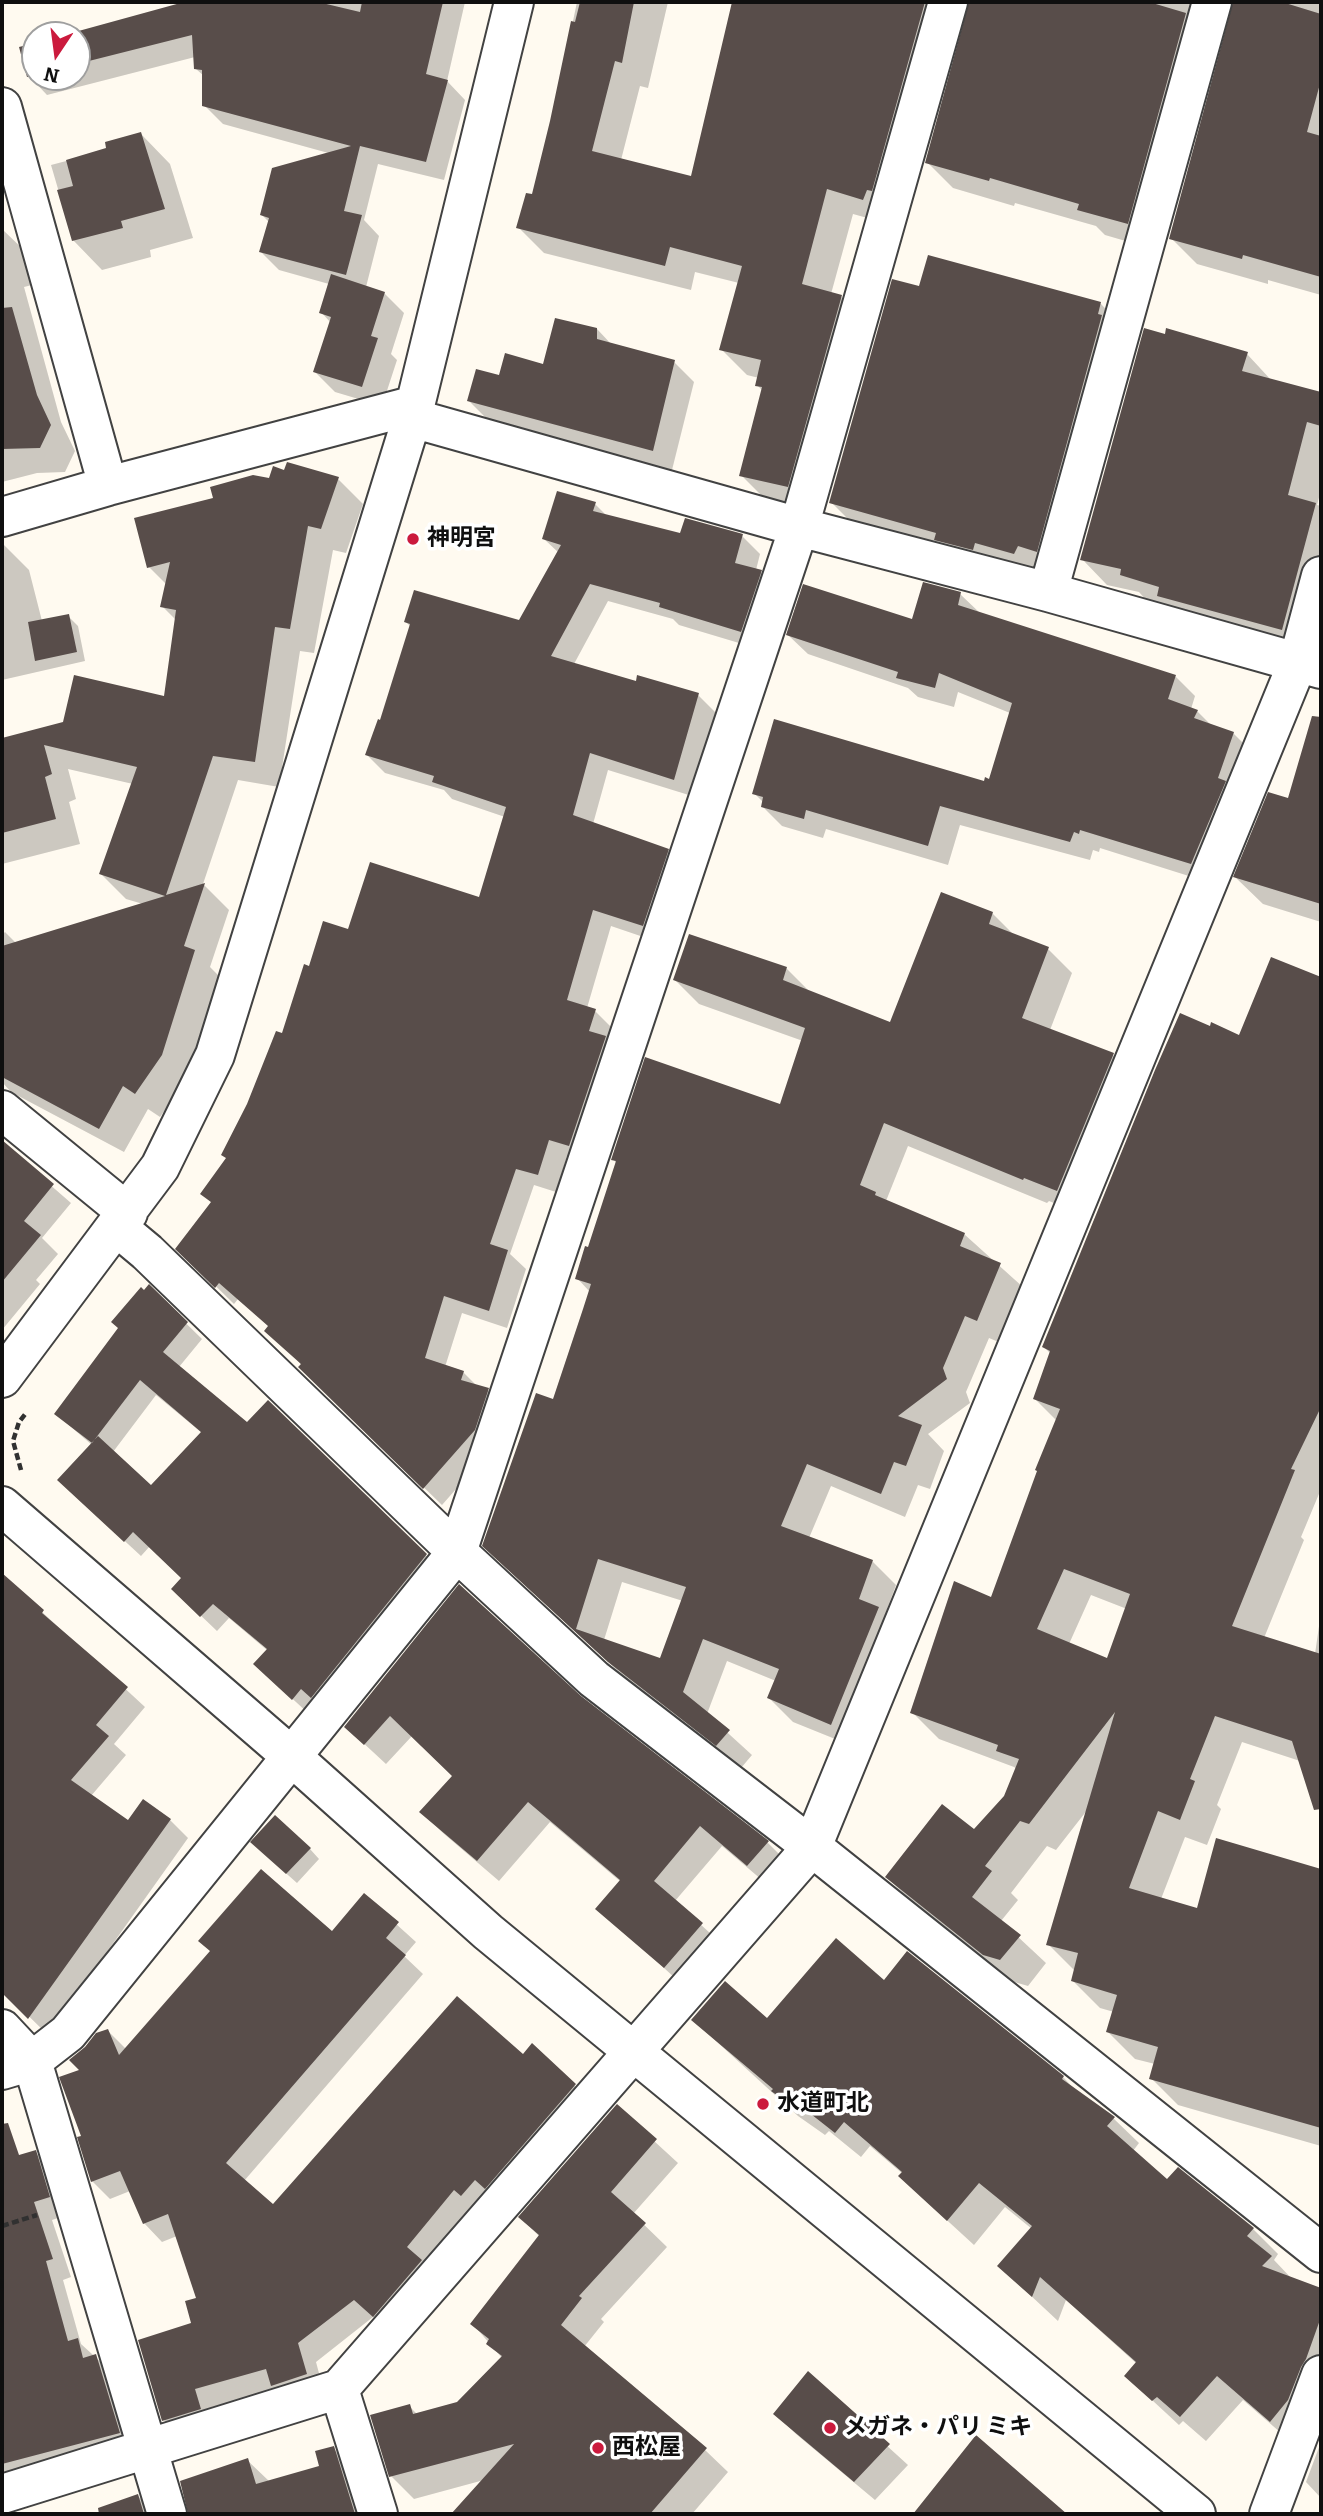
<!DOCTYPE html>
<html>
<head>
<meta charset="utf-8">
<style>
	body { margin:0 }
	#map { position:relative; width:1323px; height:2516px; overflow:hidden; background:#fffaf0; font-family:Bitter,serif }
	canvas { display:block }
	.frame { position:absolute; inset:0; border:4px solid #0f0f0f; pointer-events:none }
	.north { position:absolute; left:21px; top:21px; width:70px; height:70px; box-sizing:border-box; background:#fff; border:2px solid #9f9f9f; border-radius:50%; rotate:193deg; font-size:19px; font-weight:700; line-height:28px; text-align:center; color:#0f0f0f }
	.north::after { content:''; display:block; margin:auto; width:24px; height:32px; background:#cb1a3d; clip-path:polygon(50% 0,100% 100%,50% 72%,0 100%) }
</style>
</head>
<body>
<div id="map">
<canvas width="1323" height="2516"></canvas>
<div class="frame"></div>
<div class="north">N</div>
</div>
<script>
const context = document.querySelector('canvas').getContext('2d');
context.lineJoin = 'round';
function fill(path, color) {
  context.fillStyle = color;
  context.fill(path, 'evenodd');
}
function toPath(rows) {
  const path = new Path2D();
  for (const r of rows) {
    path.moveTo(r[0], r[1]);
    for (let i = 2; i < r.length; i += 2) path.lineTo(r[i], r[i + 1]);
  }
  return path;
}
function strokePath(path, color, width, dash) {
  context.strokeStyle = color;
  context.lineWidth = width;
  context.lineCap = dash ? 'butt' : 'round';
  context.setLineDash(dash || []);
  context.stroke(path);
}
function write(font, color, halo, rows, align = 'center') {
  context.font = font + ' Bitter,"Noto Sans JP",serif';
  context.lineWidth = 7;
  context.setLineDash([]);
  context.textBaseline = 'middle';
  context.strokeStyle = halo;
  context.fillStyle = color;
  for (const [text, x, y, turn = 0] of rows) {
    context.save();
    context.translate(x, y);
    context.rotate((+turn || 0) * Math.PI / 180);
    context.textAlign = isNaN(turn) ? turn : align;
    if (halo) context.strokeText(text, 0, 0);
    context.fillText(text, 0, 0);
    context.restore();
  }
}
fill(toPath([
	[191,2,465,2,447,81,465,100,444,180,378,164,364,220,379,236,366,287,384,293,404,313,391,354,397,360,382,406,335,392,315,372,331,323,321,312,329,284,279,270,261,252,269,222,262,215,332,154,223,124,204,105,204,76,196,69,195,57,47,95,29,76,35,45,35,77,77,77,77,35,71,35],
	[577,2,668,2,648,88,640,86,621,160,692,178,734,2,1321,2,1321,295,1268,280,1268,284,1197,264,1171,238,1236,5,1223,11,1153,249,1105,235,1096,226,1015,203,1014,206,953,188,927,162,968,6,958,12,889,224,853,214,831,294,841,297,867,322,813,512,767,501,741,475,763,391,757,385,759,378,747,375,721,349,739,283,695,272,691,290,544,253,518,227,533,196,552,121],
	[141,134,170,164,193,238,150,250,151,257,102,270,73,240,51,165,108,150],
	[2,229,28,254,40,283,24,287,61,422,75,451,65,472,37,473,2,482],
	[929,257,1101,304,1121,325,1035,574,852,523,831,502,921,288],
	[597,329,612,345,674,362,694,382,672,470,489,421,469,401,500,377,544,366],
	[1247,354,1272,381,1321,394,1321,490,1317,505,1321,506,1321,611,1309,655,1147,601,1139,592,1107,585,1082,559],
	[285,472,338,479,363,504,346,553,333,550,314,653,300,651,279,787,238,780,203,884,229,910,210,967,219,976,186,1080,160,1117,148,1109,124,1152,11,1092,2,1082,2,935,5,932,16,943,143,904,126,899,101,874,133,784,68,769,76,799,69,802,80,844,2,864,2,739,166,698,176,620,162,606,167,585,149,567,215,500,270,480],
	[595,504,608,517,681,535,742,536,760,554,756,570,761,572,779,590,759,649,679,625,673,619,608,601,574,664,637,684,698,695,716,713,692,796,608,770,593,824,668,850,686,868,661,943,611,926,587,1008,595,1011,613,1029,587,1163,567,1156,556,1192,534,1185,510,1254,526,1269,507,1328,462,1313,445,1367,463,1372,477,1386,488,1390,506,1408,492,1448,442,1505,318,1385,270,1327,238,1299,234,1304,178,1249,212,1203,202,1194,228,1159,284,1035,310,968,349,932,480,899,505,817,452,799,444,790,385,773,367,755,381,722,411,627,406,622,520,622,559,553,544,539],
	[4,545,29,570,42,621,68,616,78,626,85,661,2,680,2,546],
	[960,594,981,614,1176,677,1195,696,1191,709,1197,711,1212,726,1233,733,1253,753,1211,883,1100,848,1099,852,1093,850,1090,860,960,825,948,865,826,829,823,838,782,826,762,806,764,803,754,793,985,783,990,781,1010,713,958,692,954,707,918,697,908,688,808,654,788,635,914,621],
	[1313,716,1321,719,1321,922,1263,904,1235,877,1289,800],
	[992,913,1015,936,1048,949,1072,973,1050,1030,1113,1055,1137,1079,1081,1214,1049,1201,1047,1203,908,1146,886,1201,964,1234,1024,1288,1001,1343,989,1338,966,1392,970,1403,928,1434,944,1451,930,1489,918,1485,905,1517,831,1486,809,1538,872,1561,896,1585,885,1615,902,1632,855,1747,793,1722,769,1698,776,1681,727,1661,707,1714,752,1755,741,1768,634,1686,508,1569,554,1402,590,1292,577,1278,589,1249,617,1164,613,1159,781,1106,803,1041,699,1004,675,980,786,968,811,993,891,1024],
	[622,1582,683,1601,661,1660,604,1640],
	[1272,959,1321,979,1321,1177,1228,1150,1217,1183,1321,1222,1321,1489,1301,1537,1304,1540,1264,1638,1315,1654,1321,1612,1321,1798,1308,1785,1300,1761,1242,1742,1217,1805,1221,1809,1207,1845,1185,1837,1161,1899,1198,1910,1217,1840,1321,1871,1321,2146,1178,2105,1151,2078,1155,2064,1135,2059,1108,2032,1114,2012,1100,2008,1073,1981,1075,1971,1048,1944,1088,1809,1056,1850,1047,1846,1011,1893,1018,1900,1001,1921,1046,1963,1028,1986,1011,1981,914,1904,887,1877,974,1831,1006,1797,1017,1769,1014,1767,939,1739,912,1712,992,1599,1057,1421,1035,1399,1051,1354,1044,1347,1240,1037],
	[1091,1595,1127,1609,1108,1660,1069,1644],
	[2,1143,71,1203,42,1238,58,1254,36,1280,40,1284,2,1330],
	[149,1287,202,1339,179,1367,247,1424,268,1402,442,1571,309,1714,271,1679,268,1651,229,1618,217,1631,173,1589,183,1578,150,1546,141,1556,76,1496,92,1445,56,1414],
	[156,1395,202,1433,151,1487,113,1452],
	[2,1575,145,1707,114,1744,126,1755,91,1796,128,1822,170,1820,188,1838,48,2035,2,1990],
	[459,1587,579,1698,767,1842,788,1863,769,1886,722,1846,675,1901,723,1945,686,1988,598,1908,621,1882,550,1822,499,1881,443,1833,422,1812,454,1776,412,1736,386,1764,346,1727],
	[310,1849,319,1859,297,1883,262,1852],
	[364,1895,416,1942,404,1956,423,1974,244,2181,273,2206,523,2056,532,2046,593,2103,392,2333,373,2317,316,2362,324,2392,276,2389,212,2407,218,2427,182,2438,164,2420,193,2324,198,2299,177,2236,162,2242,144,2223,130,2191,110,2199,92,2181,83,2137,82,2071,108,2031,126,2049,333,1933],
	[884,1982,1063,2077,1078,2093,1113,2118,1139,2143,1133,2151,1167,2182,1253,2229,1278,2254,1274,2260,1293,2280,1321,2290,1321,2404,1303,2452,1243,2400,1206,2441,1183,2421,1179,2425,1126,2376,1137,2364,1066,2300,1058,2321,999,2266,1032,2229,1005,2207,974,2245,926,2201,903,2174,870,2146,861,2157,829,2131,825,2135,798,2116,693,2020,768,2020],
	[617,2107,678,2163,633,2214,667,2247,601,2319,604,2322,584,2347,705,2450,728,2472,692,2514,454,2514,484,2480,414,2499,391,2476,409,2406,418,2415,458,2404,502,2358,472,2323,540,2237,520,2217],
	[2,2150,11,2159,35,2152,53,2170,67,2215,52,2220,71,2277,63,2280,81,2344,114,2374,137,2451,2,2487],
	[808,2374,908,2465,875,2500,796,2434,776,2414],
	[976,2438,1058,2508,1064,2514,915,2514],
	[1321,2442,1321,2498,1306,2482],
	[333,2448,356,2471,370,2514,190,2514,190,2507,247,2460,270,2482,321,2467],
	[138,2496,156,2514,115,2514,112,2505]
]), '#0003');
fill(toPath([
	[184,2,318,2,360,12,362,2,443,2,426,74,448,80,426,162,360,146,344,211,362,215,346,275,259,252,269,218,260,215,272,168,351,146,202,106,202,70,194,69,192,35,77,64,77,35,64,35],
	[580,2,634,2,622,63,615,61,592,151,691,176,732,2,925,2,872,191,867,190,863,200,827,189,802,284,842,295,788,487,739,476,762,387,755,386,761,360,719,350,742,266,670,247,665,266,516,228,526,193,532,194,550,121,571,21,575,22],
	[969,2,1149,2,1186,13,1128,224,1077,210,1079,204,990,178,989,181,925,163],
	[1233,2,1282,2,1321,14,1321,80,1307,132,1321,136,1321,277,1243,255,1242,259,1169,239],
	[35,43,35,75,27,77,19,47],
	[141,132,165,209,121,221,123,228,72,241,57,190,73,186,66,160,106,148,105,142],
	[928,255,1101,302,1098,314,1102,315,1037,552,1018,546,1014,554,975,543,973,550,934,540,936,533,829,503,892,279,919,286],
	[331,274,385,292,371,336,378,338,362,387,313,372,331,317,319,313],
	[12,307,37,395,51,425,40,448,2,449,2,308],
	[555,318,597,328,597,339,675,360,653,451,467,401,476,369,499,375,505,353,543,364],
	[1144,328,1165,334,1166,328,1248,352,1242,371,1321,392,1321,426,1307,422,1288,495,1316,503,1282,630,1157,596,1159,587,1120,575,1121,569,1080,560],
	[287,462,339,477,321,529,308,526,290,629,275,627,255,762,213,756,166,895,205,883,184,946,195,950,162,1055,135,1094,123,1086,99,1129,2,1077,2,946,165,896,99,874,137,767,44,745,52,774,45,777,56,819,2,833,2,738,63,722,74,675,164,696,176,610,160,607,170,562,147,568,134,518,213,498,210,487,253,475,269,478,273,466,284,470],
	[557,491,596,502,593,511,680,533,685,518,743,534,735,563,762,570,741,632,659,607,660,603,590,584,551,656,636,681,637,675,699,693,674,780,590,753,573,815,669,849,643,926,593,910,567,1000,596,1009,589,1031,606,1036,569,1146,549,1140,538,1175,516,1169,490,1244,508,1250,489,1311,444,1296,425,1358,464,1371,461,1380,489,1388,475,1430,423,1489,298,1367,301,1364,264,1331,268,1326,219,1283,215,1288,175,1249,211,1202,200,1194,226,1158,221,1155,247,1104,276,1031,282,1033,304,964,309,966,323,921,348,929,370,862,479,897,506,807,432,782,434,776,365,755,378,719,380,720,410,624,404,622,414,590,519,620,561,545,542,539],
	[923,582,961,592,958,605,1176,675,1168,699,1198,710,1194,718,1234,732,1218,778,1226,781,1191,864,1080,830,1079,834,1074,832,1070,842,940,806,928,846,806,810,804,819,761,807,763,797,752,794,774,719,984,781,985,777,989,779,1012,703,939,673,935,688,896,678,898,672,786,635,803,584,912,619],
	[69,614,77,652,35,661,28,622],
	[1312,716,1321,717,1321,904,1233,877,1268,792,1288,798],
	[941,892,993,912,989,924,1049,947,1022,1018,1114,1053,1057,1191,1024,1178,1023,1180,884,1123,860,1185,876,1192,875,1195,965,1233,960,1246,1001,1263,977,1321,965,1316,943,1368,947,1379,898,1416,922,1425,906,1466,894,1462,881,1494,807,1464,781,1526,873,1560,859,1599,879,1607,831,1725,767,1698,779,1669,703,1639,683,1692,730,1730,716,1746,608,1662,482,1546,536,1393,553,1399,583,1309,591,1284,575,1279,585,1246,588,1247,616,1161,611,1160,645,1057,780,1104,805,1028,673,980,689,934,787,967,783,980,890,1022],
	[598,1559,686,1587,660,1658,576,1629],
	[1271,957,1321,977,1321,1407,1291,1469,1295,1470,1232,1626,1321,1654,1321,1809,1314,1810,1292,1741,1215,1716,1190,1779,1195,1781,1180,1820,1158,1811,1129,1888,1197,1908,1216,1838,1321,1869,1321,2128,1149,2079,1158,2047,1106,2032,1117,1995,1071,1981,1078,1953,1046,1945,1115,1712,1029,1824,1020,1821,985,1866,992,1871,972,1897,1021,1935,1000,1960,983,1955,885,1877,942,1804,974,1829,1004,1796,1019,1759,996,1751,998,1745,910,1713,954,1581,991,1597,1037,1471,1035,1470,1060,1409,1033,1399,1050,1351,1042,1347,1155,1070,1180,1013,1210,1026,1211,1022,1239,1035],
	[1064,1569,1130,1594,1107,1658,1037,1629],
	[2,1140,54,1184,24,1221,41,1235,2,1282],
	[149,1284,188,1322,163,1352,247,1422,268,1400,427,1554,311,1698,301,1689,292,1700,253,1664,267,1649,213,1604,200,1617,171,1589,181,1578,133,1532,124,1542,57,1480,98,1436,151,1485,201,1432,140,1380,92,1443,54,1414,118,1328,111,1322,141,1287,144,1290],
	[2,1573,44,1610,42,1613,128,1687,96,1725,109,1736,71,1780,128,1820,143,1799,171,1819,28,2019,2,1993],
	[459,1584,581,1696,769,1841,747,1866,700,1826,654,1881,703,1923,664,1968,595,1909,620,1880,528,1802,477,1861,419,1812,452,1776,390,1716,364,1745,344,1727],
	[275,1815,311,1848,286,1874,250,1842],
	[261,1869,332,1931,364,1893,399,1922,386,1938,406,1955,226,2163,273,2204,457,1996,523,2054,532,2043,576,2084,485,2189,475,2180,461,2196,454,2190,407,2247,422,2260,373,2317,354,2300,298,2343,307,2374,271,2386,266,2369,195,2389,201,2409,162,2421,138,2340,191,2323,185,2301,196,2298,168,2214,143,2224,120,2171,91,2182,77,2137,81,2136,59,2077,79,2070,69,2060,85,2047,96,2033,108,2029,119,2055,210,1951,198,1941],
	[836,1938,884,1980,907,1951,1064,2076,1062,2079,1115,2117,1107,2126,1167,2179,1178,2167,1254,2228,1247,2236,1272,2256,1262,2266,1321,2288,1321,2317,1306,2359,1301,2367,1288,2400,1270,2422,1217,2376,1180,2417,1157,2397,1152,2401,1124,2376,1136,2362,1040,2277,1032,2297,997,2266,1032,2226,979,2183,947,2221,898,2176,902,2172,844,2122,835,2133,802,2107,799,2111,771,2091,773,2089,691,2020,725,1981,767,2018],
	[617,2104,657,2139,611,2192,646,2223,579,2296,582,2298,561,2325,707,2448,650,2514,451,2514,514,2444,389,2477,370,2415,410,2404,413,2414,457,2402,502,2356,486,2344,489,2339,470,2324,539,2235,518,2217],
	[8,2123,19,2155,36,2150,50,2197,34,2202,53,2259,46,2261,68,2341,78,2338,83,2358,96,2354,120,2433,2,2464,2,2124],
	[808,2371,890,2444,854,2482,773,2414],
	[976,2435,1067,2514,913,2514],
	[334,2446,355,2514,188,2514,180,2481,248,2458,256,2484,319,2466,315,2451],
	[138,2494,144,2514,99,2514,98,2508]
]), '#584d4a');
const minor = toPath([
	[2,107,108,486],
	[412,418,799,527,1048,592,1321,669],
	[2,517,108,486,415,405],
	[1048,592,1212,2],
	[2,1110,128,1213],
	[117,1227,147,1252,457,1552,594,1679,812,1847,1321,2253],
	[2,1378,160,1167,215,1055,412,418,514,2],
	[2,1506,291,1756,488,1932,1196,2514],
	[2,2029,32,2061,167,2514],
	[2,2070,32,2061,68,2033,457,1552,799,527,948,2],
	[339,2389,378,2514],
	[2,2494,339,2389,812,1847,1298,662,1321,576],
	[1269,2514,1321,2375]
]);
strokePath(minor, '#424242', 42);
strokePath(toPath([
	[21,1470,13,1441,19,1422,26,1413],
	[2,2226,37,2215]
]), '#313131', 4.5, [7, 3.5]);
strokePath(minor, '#fff', 38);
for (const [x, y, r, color] of [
	[413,539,7,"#cb1a3d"],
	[763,2104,7,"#cb1a3d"],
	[830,2428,7,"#cb1a3d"],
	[598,2448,7,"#cb1a3d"]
]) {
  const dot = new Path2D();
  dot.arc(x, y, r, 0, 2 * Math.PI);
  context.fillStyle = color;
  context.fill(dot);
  strokePath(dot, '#fff', 2.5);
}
write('bold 23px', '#0f0f0f', '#fff', [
	["神明宮",427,539],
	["水道町北",777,2104],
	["メガネ・パリ ミキ",844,2428],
	["西松屋",612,2448]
], 'left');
</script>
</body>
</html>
